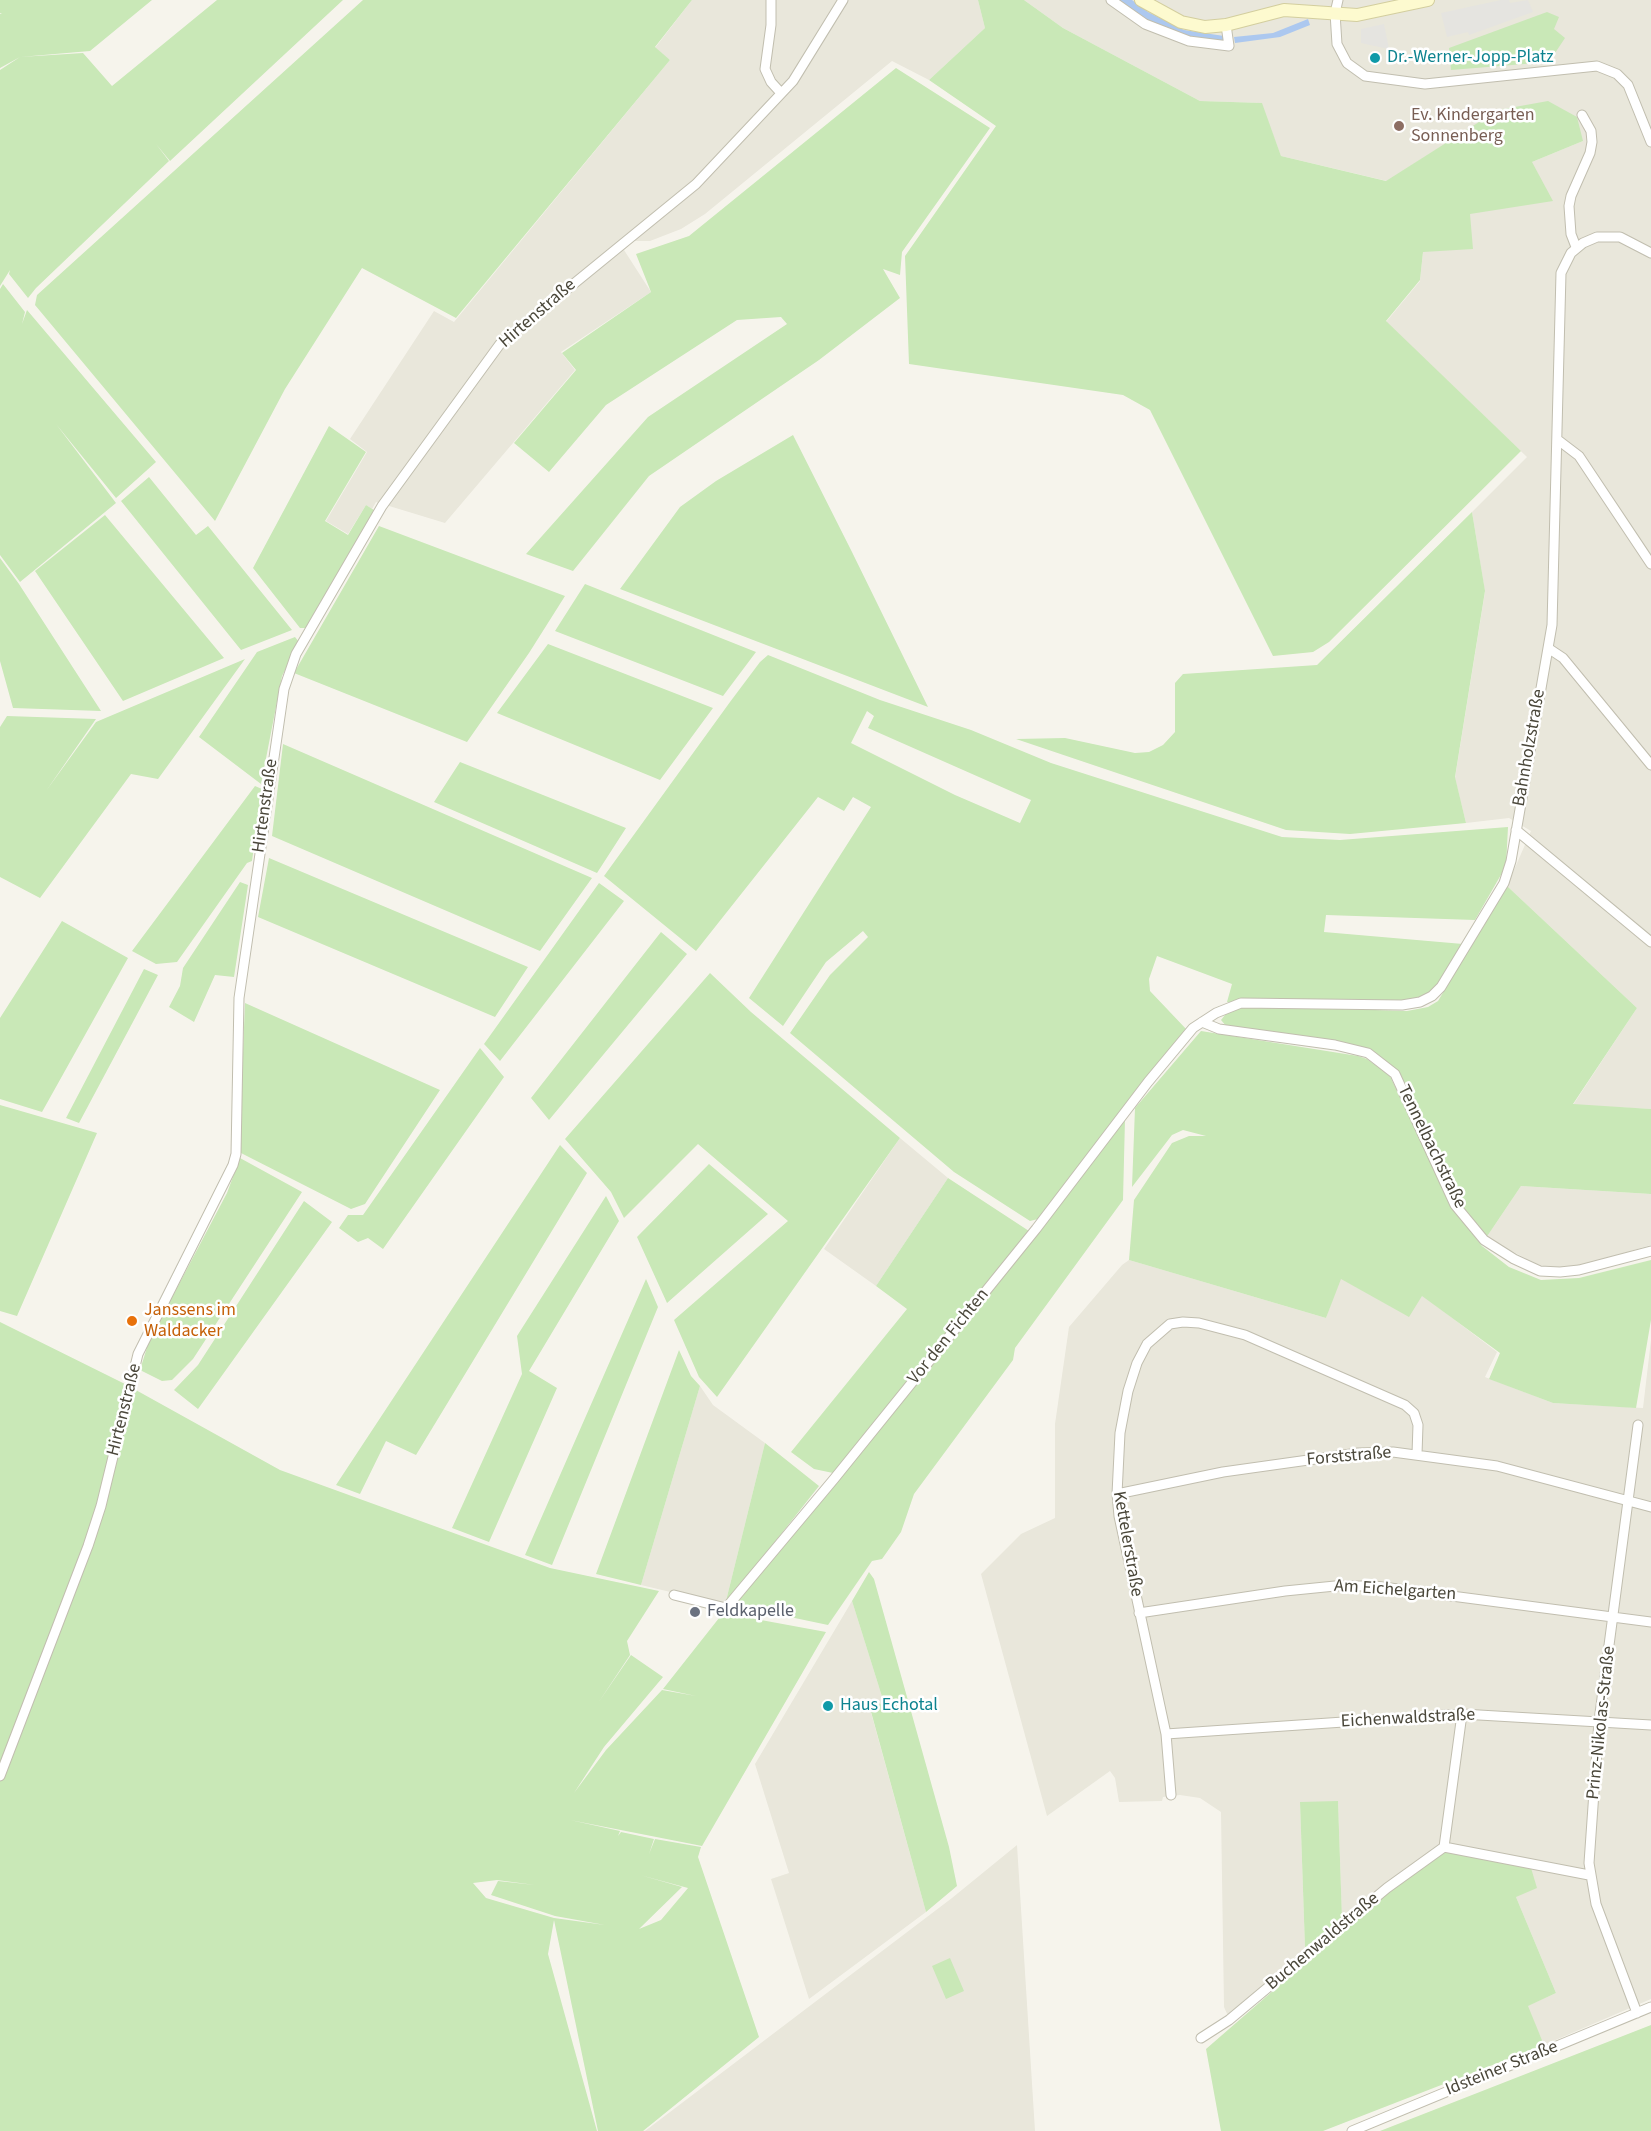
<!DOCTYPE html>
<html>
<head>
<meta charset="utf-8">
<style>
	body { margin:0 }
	canvas { display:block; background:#f6f4ec }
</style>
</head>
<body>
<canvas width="1651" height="2131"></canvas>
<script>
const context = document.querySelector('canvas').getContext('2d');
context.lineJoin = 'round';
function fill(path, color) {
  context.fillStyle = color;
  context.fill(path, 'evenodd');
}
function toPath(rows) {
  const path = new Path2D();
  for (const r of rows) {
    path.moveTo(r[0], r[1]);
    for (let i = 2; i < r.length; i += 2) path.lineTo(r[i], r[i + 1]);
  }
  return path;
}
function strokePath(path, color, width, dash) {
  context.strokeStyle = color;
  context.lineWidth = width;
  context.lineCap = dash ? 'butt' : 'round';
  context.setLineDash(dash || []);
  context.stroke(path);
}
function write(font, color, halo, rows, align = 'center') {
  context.font = font + ' "Source Sans 3",sans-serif';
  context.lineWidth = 5;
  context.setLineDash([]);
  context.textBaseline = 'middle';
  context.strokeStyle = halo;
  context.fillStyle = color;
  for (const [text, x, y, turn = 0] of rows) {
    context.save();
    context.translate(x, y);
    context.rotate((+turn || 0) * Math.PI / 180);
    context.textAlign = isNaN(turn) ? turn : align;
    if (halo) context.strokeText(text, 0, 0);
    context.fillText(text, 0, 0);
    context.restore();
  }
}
fill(toPath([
	[692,0,978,0,985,28,929,80,892,61,705,214,681,229,650,241,634,241,624,250,651,292,561,352,575,370,445,523,376,502,372,509,366,505,348,534,326,521,367,452,350,439,434,311,454,322,670,60,655,48],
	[1024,0,1651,0,1651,1109,1573,1105,1637,1008,1507,886,1531,831,1509,818,1466,823,1455,778,1485,592,1472,512,1527,457,1386,322,1420,281,1423,252,1532,162,1583,141,1499,110,1387,181,1281,156,1261,103,1200,101,1063,28],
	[900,1138,948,1178,876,1286,824,1249],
	[1521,1186,1651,1194,1651,1245,1576,1267,1549,1268,1535,1263,1486,1238],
	[1129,1260,1326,1318,1340,1278,1408,1316,1422,1295,1497,1352,1485,1377,1553,1403,1643,1408,1651,1340,1651,1999,1544,2045,1527,2006,1556,1993,1516,1897,1443,1843,1342,1918,1338,1802,1300,1802,1305,1948,1228,2016,1224,2007,1221,1812,1200,1798,1180,1795,1163,1797,1162,1801,1119,1802,1115,1778,1110,1771,1047,1816,981,1574,1021,1534,1055,1518,1055,1424,1069,1327,1122,1265],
	[700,1386,713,1405,765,1443,725,1605,641,1585],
	[852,1601,884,1703,870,1709,926,1912,809,1999,771,1879,789,1873,755,1764],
	[1017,1845,1035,2131,645,2131,952,1898]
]), '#e9e7db');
fill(toPath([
	[0,0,152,0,90,51,20,57,0,68,0,14,2,13,0,13],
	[217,0,343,0,170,161,156,144,169,161,36,288,28,298,9,274,10,270,0,286,0,70,20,57,83,53,112,86],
	[363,0,692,0,655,47,670,60,456,318,362,268,285,389,215,521,35,305,37,295],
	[978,0,1024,0,1063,28,1200,101,1262,103,1281,156,1386,181,1498,110,1548,101,1577,117,1583,141,1532,162,1553,201,1470,214,1473,249,1423,252,1420,280,1386,321,1521,451,1329,642,1313,652,1273,656,1150,410,1123,395,909,364,905,256,996,126,929,80,985,28],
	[1547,12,1559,17,1554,29,1565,38,1549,62,1451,70,1449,48],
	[896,68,990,128,902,252,900,275,883,269,900,298,819,360,649,476,573,571,526,554,648,417,787,324,781,317,737,320,606,405,549,472,514,443,576,370,562,353,651,292,636,254,689,236],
	[3,284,25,312,22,324,27,310,156,462,116,498,56,424,116,503,20,582,0,555,0,289],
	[329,426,366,452,325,521,348,535,366,505,377,512,306,628,300,628,253,568],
	[793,435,851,550,928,707,620,589,680,507,716,481],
	[149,477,196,535,208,526,292,630,241,650,121,501],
	[1472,512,1485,591,1455,777,1466,823,1350,834,1286,830,1016,739,1065,738,1135,753,1149,752,1163,745,1175,732,1175,683,1183,674,1317,665],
	[105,515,224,658,123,701,35,571],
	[379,526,565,596,529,653,467,742,294,673],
	[0,558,19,584,101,711,13,708,0,661],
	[585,584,756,652,723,696,555,631],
	[295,637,299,642,282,676,261,784,199,737,257,652],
	[548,644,713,708,660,780,497,713],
	[768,655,880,700,971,730,1051,763,1282,837,1340,840,1508,827,1506,866,1475,920,1326,915,1324,932,1463,944,1432,994,1403,1003,1227,1002,1232,984,1157,956,1149,979,1150,991,1187,1030,1038,1219,1030,1221,954,1172,790,1033,830,975,868,937,863,931,826,962,783,1026,749,998,871,807,853,797,844,811,818,797,696,951,604,876,730,702,760,662],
	[867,711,874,716,868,728,1031,800,1020,823,955,795,851,743],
	[245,659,158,779,131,774,40,898,0,877,0,727,7,716,96,719,46,791,96,722],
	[283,744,592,878,540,951,272,836],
	[460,762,626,828,597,873,434,802],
	[255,786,262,789,252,861,247,863,177,962,156,964,132,951],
	[269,858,528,967,495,1017,258,917],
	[240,882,248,885,234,977,215,975,194,1022,169,1007,180,986,183,968],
	[599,883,624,901,500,1061,484,1044],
	[1507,886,1637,1008,1573,1104,1651,1109,1651,1194,1521,1186,1486,1238,1458,1204,1396,1071,1369,1050,1227,1027,1221,1020,1229,1010,1245,1006,1407,1011,1428,1007,1438,1001],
	[62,921,128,958,42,1112,0,1099,0,1018],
	[661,932,687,954,549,1120,531,1098],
	[144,969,158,975,79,1123,66,1118],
	[710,973,751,1012,900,1138,717,1397,699,1377,674,1320,788,1221,698,1144,624,1218,611,1192,565,1139],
	[245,1003,440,1090,365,1204,351,1209,239,1152],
	[1201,1031,1358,1056,1367,1059,1390,1076,1450,1204,1482,1246,1509,1267,1541,1280,1579,1278,1651,1260,1651,1320,1636,1408,1553,1403,1489,1379,1500,1353,1422,1296,1409,1317,1341,1279,1326,1318,1129,1260,1134,1200,1172,1143,1189,1136,1206,1136,1183,1130,1172,1135,1132,1187,1135,1108],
	[480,1048,504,1077,383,1249,368,1238,358,1242,339,1228,348,1215,363,1215],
	[0,1105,97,1133,17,1316,0,1311],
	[1125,1119,1123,1200,1015,1348,1013,1360,914,1494,901,1532,882,1559,872,1561,828,1625,733,1605],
	[560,1145,587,1173,416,1455,386,1441,360,1494,336,1485],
	[240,1158,302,1192,193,1359,172,1380,162,1381,140,1370,149,1341,227,1193],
	[709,1164,768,1214,667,1303,637,1237],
	[948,1178,1029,1231,833,1473,814,1469,791,1452,907,1309,876,1286],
	[606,1196,619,1221,529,1371,557,1388,489,1542,452,1528,522,1374,517,1336],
	[304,1201,332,1222,198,1409,174,1390,198,1365],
	[646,1279,658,1307,552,1565,525,1555],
	[0,1322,125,1384,280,1470,550,1568,659,1591,627,1641,630,1655,598,1703,631,1655,663,1677,604,1747,574,1793,606,1750,662,1690,696,1696,663,1689,723,1613,826,1632,702,1846,570,1820,620,1831,618,1836,621,1832,654,1839,649,1854,655,1839,701,1847,698,1857,759,2037,643,2131,598,2131,554,1920,548,1954,597,2131,0,2131],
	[640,1875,688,1888,661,1920,639,1929,682,1887],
	[497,1880,535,1885,498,1881,491,1895,555,1916,605,1925,554,1918,486,1898,473,1883],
	[679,1350,691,1376,700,1386,641,1585,596,1574],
	[765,1443,819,1486,725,1605],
	[869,1572,874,1579,949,1847,957,1886,926,1912,870,1708,884,1703,852,1601],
	[1338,1801,1342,1918,1305,1948,1300,1802],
	[1447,1851,1531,1868,1537,1888,1516,1897,1556,1993,1528,2006,1544,2045,1323,2131,1221,2131,1206,2049,1390,1889],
	[950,1958,964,1991,946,1999,932,1966],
	[1651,2025,1651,2131,1380,2131]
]), '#c9e8b7');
fill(toPath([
	[1501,0,1509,0,1510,3,1528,0,1533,12,1469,35,1468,32,1447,37,1441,13],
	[1384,24,1389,49,1361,43,1361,29]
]), '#e5e4e0');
fill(toPath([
	[1115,0,1132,0,1148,12,1184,30,1224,36,1223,43,1194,38,1157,27],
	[1308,19,1310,25,1280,37,1235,43,1234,37,1273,33]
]), '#acc8ef');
const minor = toPath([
	[771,0,771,25,765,69,771,82,781,93],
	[1111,0,1145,24,1189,41,1229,46,1226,25],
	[1338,0,1335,13,1337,44,1347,63,1365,76,1425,84,1597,66,1617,74,1628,85,1651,142],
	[1576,247,1571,234,1569,206,1571,196,1590,153,1592,142,1591,131,1582,115],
	[1558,440,1579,456,1651,564],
	[1548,648,1563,658,1651,765],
	[1516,830,1651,942],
	[1202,1022,1219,1029,1335,1045,1368,1053,1395,1074,1455,1205,1484,1240,1514,1259,1540,1271,1560,1272,1579,1270,1651,1251],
	[1117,1494,1223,1472,1358,1453,1393,1452,1497,1466,1651,1507],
	[674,1595,726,1608,834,1479,1036,1229,1148,1082,1193,1028,1216,1013,1241,1003,1402,1005,1420,1002,1432,996,1441,987,1504,883,1511,861,1552,625,1561,273,1571,253,1583,243,1597,237,1620,237,1651,253],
	[1139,1613,1285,1591,1335,1586,1375,1586,1651,1622],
	[1166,1734,1462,1714,1651,1725],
	[0,1776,88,1546,101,1506,138,1354,233,1165,236,1154,239,998,284,689,296,654,382,506,500,344,696,184,793,81,843,0],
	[1171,1795,1166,1734,1119,1516,1117,1494,1120,1433,1128,1391,1137,1363,1147,1344,1170,1324,1183,1322,1199,1323,1245,1335,1405,1405,1414,1413,1418,1425,1417,1454],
	[1444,1847,1589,1875],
	[1637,2013,1596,1904,1589,1863,1599,1721,1638,1425],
	[1201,2038,1229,2020,1387,1888,1444,1847,1462,1714],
	[1352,2131,1651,2007]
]);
const secondary = toPath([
	[1141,0,1181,22,1205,27,1226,25,1284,10,1357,15,1428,0]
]);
strokePath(minor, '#c1beaf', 11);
strokePath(secondary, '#d3ce9e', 14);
strokePath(minor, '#fff', 9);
strokePath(secondary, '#fdfacf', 12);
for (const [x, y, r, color] of [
	[1375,58,6,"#0f9aa8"],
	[1399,126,6,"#8d6e63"],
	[132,1321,6,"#e8710a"],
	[695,1612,6,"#6b7280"],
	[828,1706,6,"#0f9aa8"]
]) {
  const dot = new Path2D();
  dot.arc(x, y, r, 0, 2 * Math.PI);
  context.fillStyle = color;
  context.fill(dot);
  strokePath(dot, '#fff', 2);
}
write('18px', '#0d838f', '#fff', [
	["Dr.-Werner-Jopp-Platz",1387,58],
	["Haus Echotal",840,1706]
], 'left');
write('18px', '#785e54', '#fff', [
	["Ev. Kindergarten",1411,116],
	["Sonnenberg",1411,137]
], 'left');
write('18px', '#4a473a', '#fff', [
	["Hirtenstraße",538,314,-41],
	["Bahnholzstraße",1530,748,-80],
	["Hirtenstraße",266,806,-82],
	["Tennelbachstraße",1431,1147,64],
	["Vor den Fichten",949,1337,-51],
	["Hirtenstraße",125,1410,-76],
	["Forststraße",1349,1457,-5],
	["Kettelerstraße",1127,1544,80],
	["Am Eichelgarten",1395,1591,4],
	["Eichenwaldstraße",1408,1719,-3],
	["Prinz-Nikolas-Straße",1602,1723,-84],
	["Buchenwaldstraße",1323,1942,-40],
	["Idsteiner Straße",1502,2069,-22]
]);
write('18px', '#c56008', '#fff', [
	["Janssens im",144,1311],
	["Waldacker",144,1332]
], 'left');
write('18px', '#5b616d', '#fff', [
	["Feldkapelle",707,1612]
], 'left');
</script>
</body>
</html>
